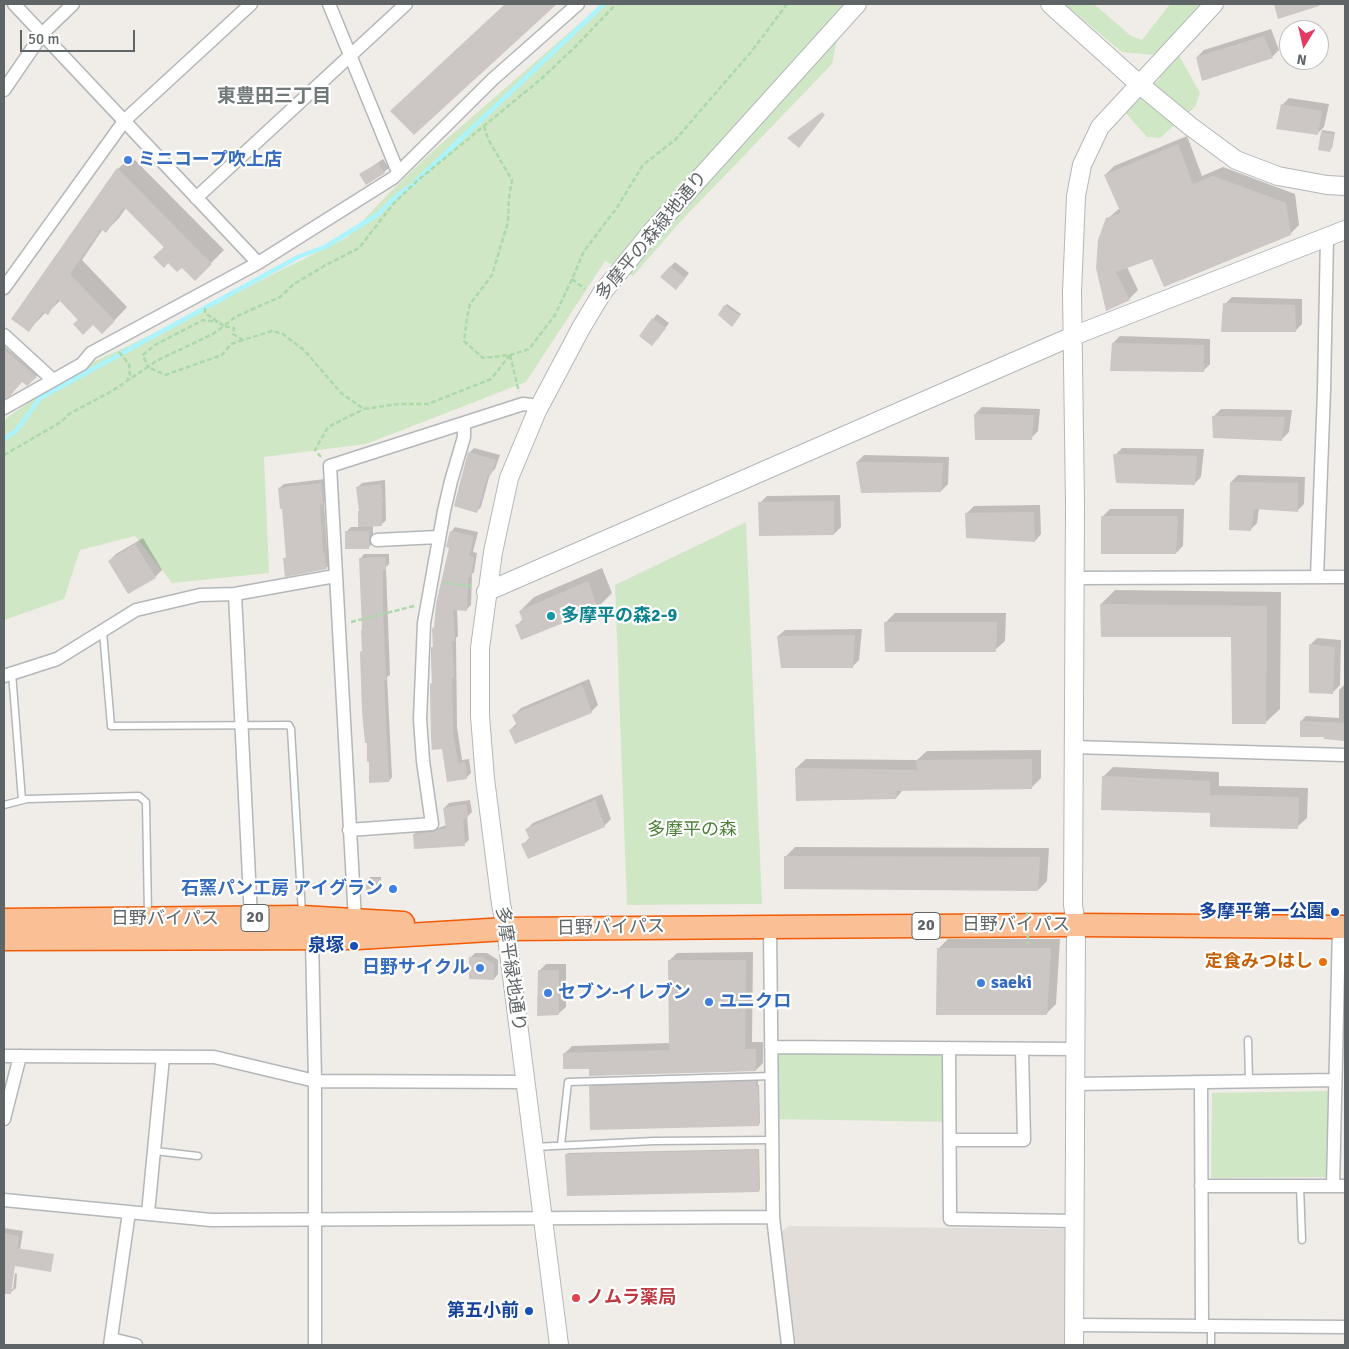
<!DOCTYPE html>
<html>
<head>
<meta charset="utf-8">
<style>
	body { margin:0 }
	#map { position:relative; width:1349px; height:1349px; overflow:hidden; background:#f0ece8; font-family:Signika,sans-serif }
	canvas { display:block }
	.frame { position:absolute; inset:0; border:5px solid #5f6567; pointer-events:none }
	.north { position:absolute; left:1279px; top:20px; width:50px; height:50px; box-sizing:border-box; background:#fff; border:1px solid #bfc1c2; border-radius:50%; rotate:189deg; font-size:14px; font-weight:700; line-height:20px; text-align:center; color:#5f6567 }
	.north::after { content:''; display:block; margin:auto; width:18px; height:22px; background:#e63964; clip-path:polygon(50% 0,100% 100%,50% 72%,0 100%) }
	.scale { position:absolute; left:20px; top:30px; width:115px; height:22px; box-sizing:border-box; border:2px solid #5f6567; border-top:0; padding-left:6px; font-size:15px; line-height:18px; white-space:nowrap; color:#5f6567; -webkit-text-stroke:4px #fff; paint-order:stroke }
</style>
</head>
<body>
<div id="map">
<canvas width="1349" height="1349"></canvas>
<div class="frame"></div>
<div class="north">N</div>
<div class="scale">50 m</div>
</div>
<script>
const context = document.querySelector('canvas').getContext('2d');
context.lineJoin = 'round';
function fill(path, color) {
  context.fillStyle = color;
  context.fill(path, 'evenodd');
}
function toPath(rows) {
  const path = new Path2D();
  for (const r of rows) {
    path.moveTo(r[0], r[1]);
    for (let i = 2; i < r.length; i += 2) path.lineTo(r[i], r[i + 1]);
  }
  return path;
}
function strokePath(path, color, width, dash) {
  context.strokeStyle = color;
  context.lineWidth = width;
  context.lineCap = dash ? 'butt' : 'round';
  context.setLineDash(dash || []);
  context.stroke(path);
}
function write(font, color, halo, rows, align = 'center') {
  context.font = font + ' Signika,"Noto Sans JP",sans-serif';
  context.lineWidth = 4.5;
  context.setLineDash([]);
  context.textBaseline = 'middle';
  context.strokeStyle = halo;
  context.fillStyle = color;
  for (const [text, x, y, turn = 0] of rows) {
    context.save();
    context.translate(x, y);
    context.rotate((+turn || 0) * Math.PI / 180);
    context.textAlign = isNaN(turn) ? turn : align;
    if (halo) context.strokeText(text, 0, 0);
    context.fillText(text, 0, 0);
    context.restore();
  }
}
fill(toPath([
	[789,1226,1066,1229,1064,1345,796,1345,781,1232]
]), '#e3ddd9');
fill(toPath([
	[602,4,844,4,832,64,680,222,633,276,605,261,526,382,366,444,264,457,269,573,172,583,135,536,80,550,64,599,4,620,4,420,73,371,128,346,348,237,388,194,434,150],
	[1064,4,1094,4,1131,36,1142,40,1170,4,1204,4,1170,39,1200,93,1195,107,1160,138,1147,137,1123,110,1160,79,1153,55,1122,52],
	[746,522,762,904,627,905,615,585],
	[771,1047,949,1048,950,1122,772,1119],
	[1328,1091,1326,1177,1211,1178,1212,1093]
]), '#d0e7c5');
fill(toPath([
	[1275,4,1323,4,1279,18],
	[1271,29,1279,50,1272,57,1197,57,1204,50],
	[1289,98,1329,104,1324,127,1317,134,1282,105],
	[1322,130,1335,132,1332,148,1330,150,1319,149],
	[1187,136,1202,176,1223,167,1295,194,1299,225,1290,234,1153,258,1127,267,1138,290,1129,299,1107,310,1107,219,1120,208,1105,175,1114,166],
	[131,156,224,250,195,279,126,208,119,218,106,231,103,229,82,260,127,307,114,321,93,323,79,320,61,300,47,313,46,312,29,330,13,319,118,169],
	[383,159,389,168,384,172,361,174],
	[675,262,689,273,681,284,670,267],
	[1232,297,1302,299,1302,324,1295,331,1225,304],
	[727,304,741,314,733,324,725,306],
	[657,314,669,323,657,340,640,336],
	[1120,336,1210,339,1210,364,1203,371,1113,343],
	[4,346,38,375,27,384,22,380,4,393],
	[982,407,1040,409,1038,431,1031,438,975,414],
	[1221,409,1292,410,1289,432,1282,439,1214,416],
	[474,448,500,455,495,469,490,474,481,507,477,511,469,453],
	[1122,448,1204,449,1201,477,1194,484,1115,455],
	[864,455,949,457,948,484,941,491,857,462],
	[1238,475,1305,477,1304,504,1297,511,1259,508,1257,523,1250,530,1231,482],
	[325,479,327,499,324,502,327,549,329,549,331,564,326,568,284,559,287,556,283,508,279,488,284,484],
	[385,480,386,520,382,524,373,525,373,543,368,548,347,531,351,527,360,527,360,511,358,487,362,483],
	[840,495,841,527,834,534,760,503,767,496],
	[1040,505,1041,534,1035,541,967,513,974,506],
	[1110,509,1184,509,1183,546,1176,553,1103,516],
	[455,527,478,532,473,552,477,553,474,572,472,574,471,605,466,610,457,609,458,636,456,638,457,727,462,760,469,759,471,773,467,777,448,781,443,747,432,737,433,628,436,626,450,547,451,532],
	[143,538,162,570,155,577,109,561,116,554],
	[364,554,389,554,389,564,386,567,390,675,387,677,392,777,389,781,363,650,361,558],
	[602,568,612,593,597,608,516,626,523,619,520,611,534,597],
	[1115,590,1281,592,1280,709,1265,723,1232,636,1101,604],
	[895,613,1006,613,1005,641,995,650,886,622],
	[862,629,859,660,852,667,778,636,785,630],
	[1317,638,1341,640,1340,685,1333,692,1310,645],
	[589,679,598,705,591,712,510,730,517,723,514,715,521,708],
	[1345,684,1345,741,1325,738,1325,736,1301,721,1306,716,1339,718,1339,690],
	[1041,750,1041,778,1031,788,904,789,896,798,796,768,806,759,917,760,927,751],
	[1113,767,1219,772,1219,786,1308,788,1307,818,1297,827,1212,812,1103,777],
	[602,794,611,819,604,826,523,845,530,837,526,830,533,823],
	[470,800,472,812,467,817,469,840,464,844,414,834,419,830,438,828,447,825,444,808,449,803],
	[795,847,1049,848,1047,881,1038,890,786,856],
	[370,877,381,877,381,889,379,891,368,879],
	[948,939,1060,939,1056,1004,1046,1014,938,949],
	[753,952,752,1042,763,1042,763,1063,756,1070,590,1068,565,1053,572,1046,670,1043,669,961,677,953],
	[475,953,487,953,498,960,498,974,494,979,471,957],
	[546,964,566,964,566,1007,558,1014,539,971],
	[758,1080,758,1085,759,1085,760,1123,758,1125,590,1087,592,1085],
	[759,1149,760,1189,759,1191,566,1155,568,1153],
	[4,1228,23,1231,20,1250,15,1254,4,1252],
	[4,1272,13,1273,11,1289,13,1289,15,1273,17,1274,16,1288,11,1292,4,1291]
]), '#0003');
strokePath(toPath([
	[4,439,16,431,40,398,300,256,325,247,377,215,399,194,411,186,604,4]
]), '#abf4fd', 4.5);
fill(toPath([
	[505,4,557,4,414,135,390,111],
	[1274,4,1319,4,1319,6,1278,19],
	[1264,36,1273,58,1202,81,1196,57],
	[1281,104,1322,111,1318,135,1276,129],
	[822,112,825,115,799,148,787,138],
	[1321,132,1334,134,1330,152,1318,150],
	[1178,144,1193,184,1213,176,1286,203,1291,235,1164,287,1152,259,1116,272,1130,300,1106,311,1096,268,1098,240,1106,218,1121,213,1104,175],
	[378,163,385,173,366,185,359,174],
	[117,168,212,264,195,281,182,268,177,272,168,263,164,268,153,257,164,247,124,207,106,233,101,229,70,274,115,321,102,334,93,325,83,335,73,324,78,320,58,299,48,315,43,312,29,332,11,319],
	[670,266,685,278,676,290,660,277],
	[1223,303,1295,305,1296,332,1221,332],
	[724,305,740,316,732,327,718,315],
	[652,318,666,328,652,346,639,336],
	[1112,343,1204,345,1204,372,1110,371],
	[4,349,37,377,27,386,22,382,10,396,4,399],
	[974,414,1034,415,1032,440,975,440],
	[1212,416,1285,417,1282,441,1213,438],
	[468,452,496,460,491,475,488,474,477,513,454,506],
	[1113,454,1197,456,1195,485,1116,483],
	[856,462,943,463,941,492,861,493],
	[1230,482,1298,483,1298,512,1254,509,1251,531,1229,530],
	[321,483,323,504,320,505,323,553,324,552,327,569,285,577,283,558,286,558,282,509,280,509,278,488],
	[381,484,383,502,382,502,382,526,358,527,358,511,359,511,356,487],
	[834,501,834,535,759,536,758,502],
	[1034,512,1035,542,966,538,965,513],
	[1101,516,1178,516,1176,554,1101,554],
	[345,531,369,531,369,549,345,549],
	[450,531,474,536,469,556,474,557,471,577,468,577,467,611,453,610,455,641,452,641,454,678,452,678,453,732,458,763,465,762,467,779,447,782,442,749,432,750,431,737,430,684,432,683,431,661,431,647,433,647,432,628,434,628,436,604,449,548,446,547],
	[135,544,156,578,128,594,108,561],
	[385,557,386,570,383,570,383,611,386,680,384,680,389,782,369,783,369,762,367,762,367,743,365,743,362,712,360,652,362,651,361,630,362,630,359,558],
	[588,581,598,609,521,640,515,625,523,622,519,611],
	[1100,604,1267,606,1266,724,1232,724,1231,637,1101,637],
	[884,622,997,622,996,652,885,652],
	[855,635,853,668,781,668,777,636],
	[1309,644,1335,647,1333,694,1309,693],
	[582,685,592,713,515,744,509,730,517,726,512,715],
	[1300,721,1345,723,1345,741,1324,739,1324,737,1300,737],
	[1032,759,1032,789,897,791,896,799,796,801,795,768,917,770,916,760],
	[1102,776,1210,781,1210,795,1299,797,1298,829,1210,827,1210,813,1101,810],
	[595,800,605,827,528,859,521,844,530,840,525,829],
	[466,804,468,818,463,819,465,846,414,849,413,834,433,832,438,829,446,829,443,808],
	[784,856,1040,857,1038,891,784,889],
	[366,879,380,879,380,892,366,892],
	[937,948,1051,948,1047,1015,936,1015],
	[469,957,482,957,494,964,494,980,469,979],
	[668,960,746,960,745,1049,756,1049,756,1071,589,1076,589,1069,563,1069,563,1053,669,1050],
	[538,970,559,970,559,1015,537,1016],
	[756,1081,756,1086,758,1086,759,1126,590,1130,589,1086],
	[758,1150,759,1192,567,1196,565,1154],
	[4,1233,19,1236,17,1248,54,1254,51,1272,15,1266,11,1294,4,1294]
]), '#ccc7c4');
const lane = toPath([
	[103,632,111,726,289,725,291,729,302,913],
	[12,673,22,800],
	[4,805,27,799,139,796,146,802,148,916],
	[1248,1040,1249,1081],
	[561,1145,568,1082,772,1076],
	[534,1147,654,1141,772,1140],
	[155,1151,198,1156],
	[1300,1186,1302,1240],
	[1211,1325,1211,1345]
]);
const street = toPath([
	[14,4,258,263],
	[329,4,398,172],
	[4,90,43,33,73,4],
	[196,198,406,4],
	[4,288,125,120,251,4],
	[4,335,53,380],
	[4,408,82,364,91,353,258,263,393,178,493,79,578,4],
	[377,540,438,537],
	[1317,577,1324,390,1327,237],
	[1075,578,1345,577],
	[235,594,251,918],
	[4,676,57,659,136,610,200,595,235,594,335,576],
	[1073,747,1345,755],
	[349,830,432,824,423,761,420,719,424,623,444,511,451,481,464,437,464,423],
	[355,920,330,466,523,404,540,406],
	[770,927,773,1217,788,1345],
	[312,938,315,1081,315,1345],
	[771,1047,1076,1049],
	[949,1048,950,1219,1074,1221],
	[4,1056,214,1057,315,1081,526,1082],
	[1201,1082,1202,1325],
	[1075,1084,1335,1080],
	[4,1119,20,1056],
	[950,1140,1024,1140,1022,1049],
	[1201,1186,1345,1186],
	[1333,1186,1339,927],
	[4,1200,211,1220,773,1217],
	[148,1213,163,1057],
	[1074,1325,1345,1327],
	[111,1339,136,1345],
	[110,1345,129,1212]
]);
const secondary = toPath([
	[1050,4,1139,84,1190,126,1236,160,1278,176,1327,185,1345,186],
	[486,592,1073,336,1345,230],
	[559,1345,506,929,501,904,485,779,480,716,480,648,493,552,509,478,537,411,581,328,602,293,653,230,857,4],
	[1074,1345,1076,925,1073,905,1075,504,1072,292,1076,196,1082,165,1100,127,1214,4]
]);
const highway = toPath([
	[4,920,302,917,403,923],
	[4,939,358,938,506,929,770,927,1076,925,1345,927]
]);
strokePath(lane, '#b3b7b9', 9);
strokePath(street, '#b3b7b9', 15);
strokePath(secondary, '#b2b7b9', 20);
strokePath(highway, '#f25b06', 25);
strokePath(toPath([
	[484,126,488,139,512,180,509,198,508,222,492,275,470,304,467,318,464,341,483,358,510,355,529,349,555,315,572,279,584,251,616,209,643,165,676,139,751,52,787,4],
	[572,279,585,289],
	[205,308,205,313,224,326,213,334,156,361,148,367,143,355,155,345,203,320,218,322],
	[119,352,129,364,130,375,127,379],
	[510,355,491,379,428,404,399,404,364,409,341,393,305,351,283,334,272,331,243,340,233,334,234,328,224,326,235,317,280,297,294,284,326,265,359,248,394,203,417,181,541,79,575,47,616,4],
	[510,355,519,392],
	[4,455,61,422,69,414,112,391,148,367,165,375,222,355,231,344,243,340],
	[321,457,315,450,328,427,364,409],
	[445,583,472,586],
	[351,622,414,606]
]), '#acd9a9', 2.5, [5, 2.5]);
strokePath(lane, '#fff', 6);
strokePath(street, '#fff', 12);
strokePath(secondary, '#fff', 18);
strokePath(highway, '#fbbf95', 22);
strokePath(toPath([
	[1027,912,1028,944]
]), '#acd9a9', 2.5, [5, 2.5]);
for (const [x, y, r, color] of [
	[128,160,5,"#3f7fe0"],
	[551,616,5,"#0f9aa8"],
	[393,889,5,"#3f7fe0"],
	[1335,912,5,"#1a4fb4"],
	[354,946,5,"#1a4fb4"],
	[1323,962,5,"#e8710a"],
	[480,968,5,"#3f7fe0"],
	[981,983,5,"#3f7fe0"],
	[548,993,5,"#3f7fe0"],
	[709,1002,5,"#3f7fe0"],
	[576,1298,5,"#e0444e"],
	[529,1311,5,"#1a4fb4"]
]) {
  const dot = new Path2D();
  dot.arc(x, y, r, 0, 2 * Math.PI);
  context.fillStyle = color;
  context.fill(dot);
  strokePath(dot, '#fff', 2);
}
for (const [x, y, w] of [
	[255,918,28],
	[926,926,28]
]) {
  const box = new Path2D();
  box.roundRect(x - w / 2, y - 13.5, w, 27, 4);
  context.fillStyle = '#fff';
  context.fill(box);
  strokePath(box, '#5f6567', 1);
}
write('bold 16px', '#5f6567', null, [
	["20",255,918],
	["20",926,926]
]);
write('bold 18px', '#366cbe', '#fff', [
	["ミニコープ吹上店",138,160],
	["石窯パン工房 アイグラン",383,889,"right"],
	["日野サイクル",470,968,"right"],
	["saeki",991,983],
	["セブン-イレブン",558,993],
	["ユニクロ",719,1002]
], 'left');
write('18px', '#5f6567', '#fff', [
	["多摩平の森緑地通り",652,236,-50],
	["日野バイパス",165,919],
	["日野バイパス",1016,925],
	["日野バイパス",611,928,-1],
	["多摩平緑地通り",510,969,82]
]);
write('bold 18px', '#0d838f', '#fff', [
	["多摩平の森2-9",561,616]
], 'left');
write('18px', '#4b7f36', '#fff', [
	["多摩平の森",692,830]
]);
write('bold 18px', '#164399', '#fff', [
	["多摩平第一公園",1325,912],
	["泉塚",344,946],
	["第五小前",519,1311]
], 'right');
write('bold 18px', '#c56008', '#fff', [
	["定食みつはし",1313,962]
], 'right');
write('bold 18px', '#be3a42', '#fff', [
	["ノムラ薬局",586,1298]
], 'left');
write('bold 19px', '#707879', '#fff', [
	["東豊田三丁目",274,97]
]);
</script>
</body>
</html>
